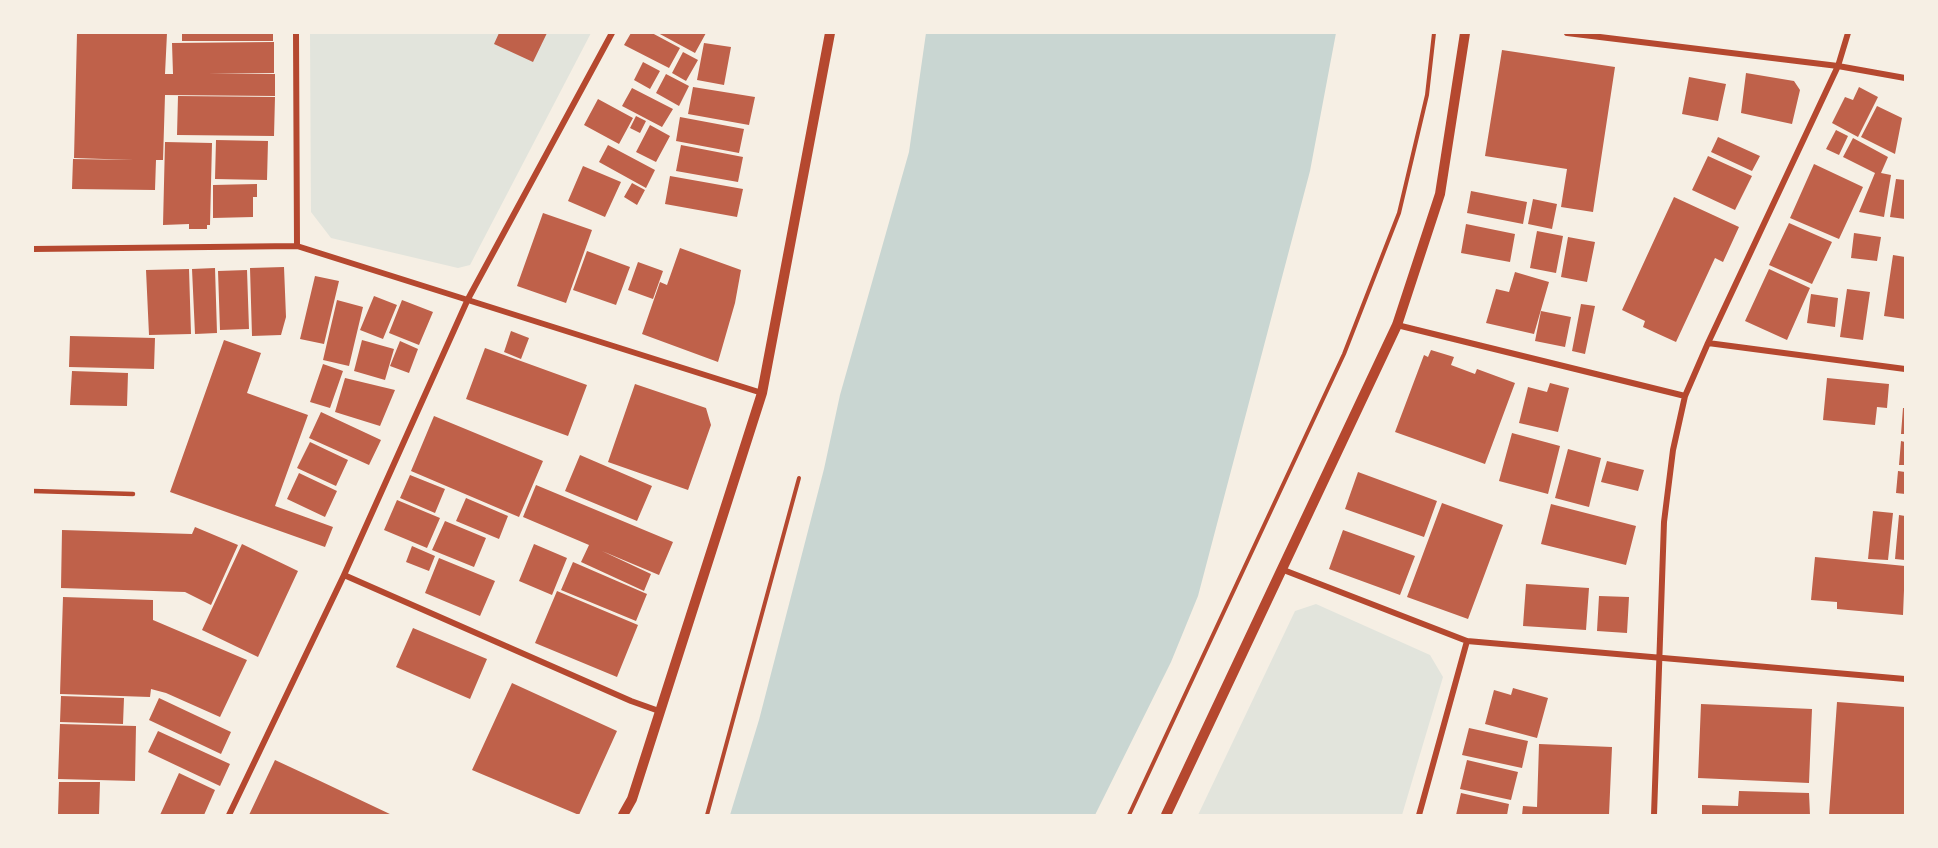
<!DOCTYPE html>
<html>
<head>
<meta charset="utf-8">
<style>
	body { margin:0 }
	#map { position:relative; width:1938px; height:848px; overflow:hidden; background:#f6efe4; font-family:"Roboto Condensed",sans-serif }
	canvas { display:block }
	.frame { position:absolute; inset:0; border:34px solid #f6efe4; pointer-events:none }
</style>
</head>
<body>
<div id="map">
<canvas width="1938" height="848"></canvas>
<div class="frame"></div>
</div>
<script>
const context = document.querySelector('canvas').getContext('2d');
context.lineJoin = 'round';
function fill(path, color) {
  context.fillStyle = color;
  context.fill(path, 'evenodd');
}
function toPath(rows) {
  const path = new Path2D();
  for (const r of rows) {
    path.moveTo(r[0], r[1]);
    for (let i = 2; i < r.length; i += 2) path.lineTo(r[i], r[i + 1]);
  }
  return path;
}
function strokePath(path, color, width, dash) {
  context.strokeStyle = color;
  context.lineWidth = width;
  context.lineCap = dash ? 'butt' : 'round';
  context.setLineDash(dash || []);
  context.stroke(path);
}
fill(toPath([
	[310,33,591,33,470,265,458,268,331,238,311,212],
	[1316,604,1430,655,1443,677,1402,815,1198,815,1295,611]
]), '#e2e4dc');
fill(toPath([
	[926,33,1336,33,1310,171,1198,596,1171,662,1095,815,730,815,759,720,824,469,840,395,909,152]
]), '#c9d6d2');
fill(toPath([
	[77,33,167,33,165,74,173,74,172,43,274,42,274,73,208,74,275,74,275,96,165,95,163,160,156,160,155,190,72,189,73,159,134,160,74,158],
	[182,33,273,33,273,41,182,41],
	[499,33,547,33,533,62,494,44],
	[631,33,652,33,680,48,669,68,624,45],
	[658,33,706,33,695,53],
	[704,43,731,47,724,85,697,80],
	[1502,50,1615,67,1593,212,1561,207,1567,169,1485,156],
	[683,52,698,60,686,81,672,73],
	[643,62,660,71,650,89,634,80],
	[1746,73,1794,81,1800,90,1792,124,1741,113],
	[666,74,689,86,679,106,656,93],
	[1689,77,1726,84,1718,121,1682,114],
	[693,87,755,97,749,125,688,114],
	[1859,87,1878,97,1858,137,1832,123,1845,97,1853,100],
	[632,88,673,109,662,127,622,106],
	[178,96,275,97,274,136,177,135],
	[598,99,633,118,619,144,584,125],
	[1877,106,1902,118,1895,154,1861,137],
	[636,116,646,121,640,133,630,128],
	[680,117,744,129,739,153,676,141],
	[650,125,670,136,656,162,636,152],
	[1836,130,1848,136,1839,155,1826,149],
	[1718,137,1760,156,1752,171,1711,152],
	[1853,138,1888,157,1881,173,1891,175,1884,217,1859,212,1875,173,1843,157],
	[216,140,268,141,267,180,215,179],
	[165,142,212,143,210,225,207,225,207,229,189,229,189,224,163,225],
	[608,145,655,170,646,188,599,162],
	[681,145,743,157,738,182,676,171],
	[1708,156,1752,176,1735,210,1692,190],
	[1814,164,1863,187,1839,239,1790,218],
	[583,166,621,182,605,217,568,201],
	[670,176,743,189,737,217,665,204],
	[1896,179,1905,180,1905,219,1890,217],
	[632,183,645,190,637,205,624,197],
	[257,184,257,197,253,197,253,217,213,218,213,185],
	[1471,191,1527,202,1523,224,1467,213],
	[1674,197,1739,227,1723,262,1715,258,1676,342,1643,327,1645,321,1622,310],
	[1533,199,1557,204,1552,229,1528,224],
	[543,213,592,230,566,303,517,286],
	[1789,223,1832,242,1812,284,1769,265],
	[1466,224,1515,234,1510,262,1461,253],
	[1537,231,1563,236,1556,273,1530,268],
	[1854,233,1881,237,1877,261,1851,258],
	[1568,237,1595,242,1587,282,1561,277],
	[680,248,741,270,735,303,718,362,642,334,660,282,667,285],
	[587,251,630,267,616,305,573,290],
	[1893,255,1905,257,1905,319,1884,316],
	[638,262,663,271,653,299,628,290],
	[284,267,286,317,281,335,252,336,250,268],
	[215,268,217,333,195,334,192,269],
	[189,269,191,334,149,335,146,270],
	[1769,269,1810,288,1787,340,1745,321],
	[247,270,249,329,220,330,218,271],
	[1515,272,1549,282,1534,334,1486,323,1496,289,1509,292],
	[315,276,339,281,324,344,300,339],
	[1847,289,1870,292,1863,340,1840,337],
	[1811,294,1838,298,1835,327,1807,323],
	[374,296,397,305,383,339,360,330],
	[337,300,363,307,349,366,323,360],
	[402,300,433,312,419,345,389,333],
	[1581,304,1595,306,1585,354,1572,351],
	[1541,311,1571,317,1565,347,1535,341],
	[511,331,529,338,521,359,504,352],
	[70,336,155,338,154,369,69,367],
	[224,340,261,353,247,393,308,415,275,506,333,527,325,547,170,492],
	[362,340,394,349,385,380,354,371],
	[400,341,418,349,409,373,390,366],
	[485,348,587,385,568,436,466,399],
	[1431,350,1454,357,1451,365,1475,374,1477,369,1515,383,1485,464,1395,432,1424,355,1428,357],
	[323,364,343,371,330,408,310,402],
	[72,371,128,373,127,406,70,405],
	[345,378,395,390,380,426,335,412],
	[1827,378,1889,384,1887,408,1877,407,1875,425,1823,420],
	[1550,383,1569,388,1558,432,1519,423,1528,387,1547,392],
	[635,384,706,408,711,425,688,490,608,462],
	[1903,408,1905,408,1905,434,1901,434],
	[321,412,381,440,369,465,309,438],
	[434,416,543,461,519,517,411,471],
	[1512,433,1560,446,1548,494,1499,481],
	[1901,441,1905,442,1905,465,1899,465],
	[310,442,348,460,336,486,297,468],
	[1568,449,1601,458,1589,507,1555,498],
	[580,455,652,486,637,521,565,491],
	[1607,461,1644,470,1638,491,1601,482],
	[1898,471,1905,472,1905,494,1896,493],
	[1358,472,1437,501,1424,537,1345,509],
	[299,473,337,491,325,517,287,499],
	[410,475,445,489,435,513,400,498],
	[536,485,673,542,659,575,602,551,651,574,644,591,581,562,589,545,523,517],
	[466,498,508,516,499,539,456,521],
	[397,500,440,518,427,548,384,530],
	[1442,503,1503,525,1468,619,1407,597],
	[1551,504,1636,526,1626,565,1541,544],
	[1873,511,1893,513,1888,560,1868,559],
	[1899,515,1905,516,1905,560,1895,559],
	[445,521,486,538,474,567,432,550],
	[195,527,238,545,211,605,185,592,61,588,62,530,192,534],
	[1343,530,1415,556,1400,595,1329,569],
	[242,544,298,571,258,657,202,630],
	[534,544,567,558,552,595,519,581],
	[412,546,435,556,429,571,406,562],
	[1815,557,1905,566,1903,615,1837,609,1837,602,1811,600],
	[439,558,495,581,480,616,425,593],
	[573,562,647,594,636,621,561,590],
	[1526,584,1589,588,1586,630,1523,626],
	[557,591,638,625,617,677,535,643],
	[1599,596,1629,597,1627,633,1597,631],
	[63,597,153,600,153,620,247,660,220,717,166,693,151,689,150,697,60,694],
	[413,628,487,659,470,699,396,667],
	[512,683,617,731,579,815,472,770],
	[1513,688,1548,698,1537,738,1485,724,1494,690,1511,695],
	[61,696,124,698,123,724,60,722],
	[159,698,231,732,221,754,149,720],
	[1837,702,1905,707,1905,815,1829,815],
	[1701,704,1812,709,1809,783,1698,778],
	[60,724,136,726,135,781,58,779],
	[1469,728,1528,741,1522,768,1462,755],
	[158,731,230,764,220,786,148,752],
	[1539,744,1612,747,1609,815,1522,815,1523,806,1537,807],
	[275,760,318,780,392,815,249,815],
	[1467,760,1518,772,1511,800,1460,789],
	[179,773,215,790,204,815,160,815],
	[59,782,100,782,99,815,58,815],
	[1739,791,1809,793,1810,815,1702,815,1702,805,1738,806],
	[1461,793,1509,804,1507,815,1456,815]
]), '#bf614a');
strokePath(toPath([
	[707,815,799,478],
	[1129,815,1344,354,1399,213,1427,95,1434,33]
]), '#b5482f', 4);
strokePath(toPath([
	[33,491,133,494]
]), '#b5482f', 4.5);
strokePath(toPath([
	[296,33,297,246],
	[1567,33,1838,66,1905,78],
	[33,249,297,246,762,393],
	[1397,325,1685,396],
	[1708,343,1905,369],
	[1281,569,1467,641,1905,679],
	[344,575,631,701,659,711],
	[229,815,344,575,468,299,612,33],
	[1419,815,1467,641],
	[1654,815,1664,522,1673,450,1685,396,1708,343,1838,66,1848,33]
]), '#b5482f', 6);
strokePath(toPath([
	[623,815,632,799,762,393,830,33],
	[1166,815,1397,325,1440,194,1465,33]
]), '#b5482f', 10);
</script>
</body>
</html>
